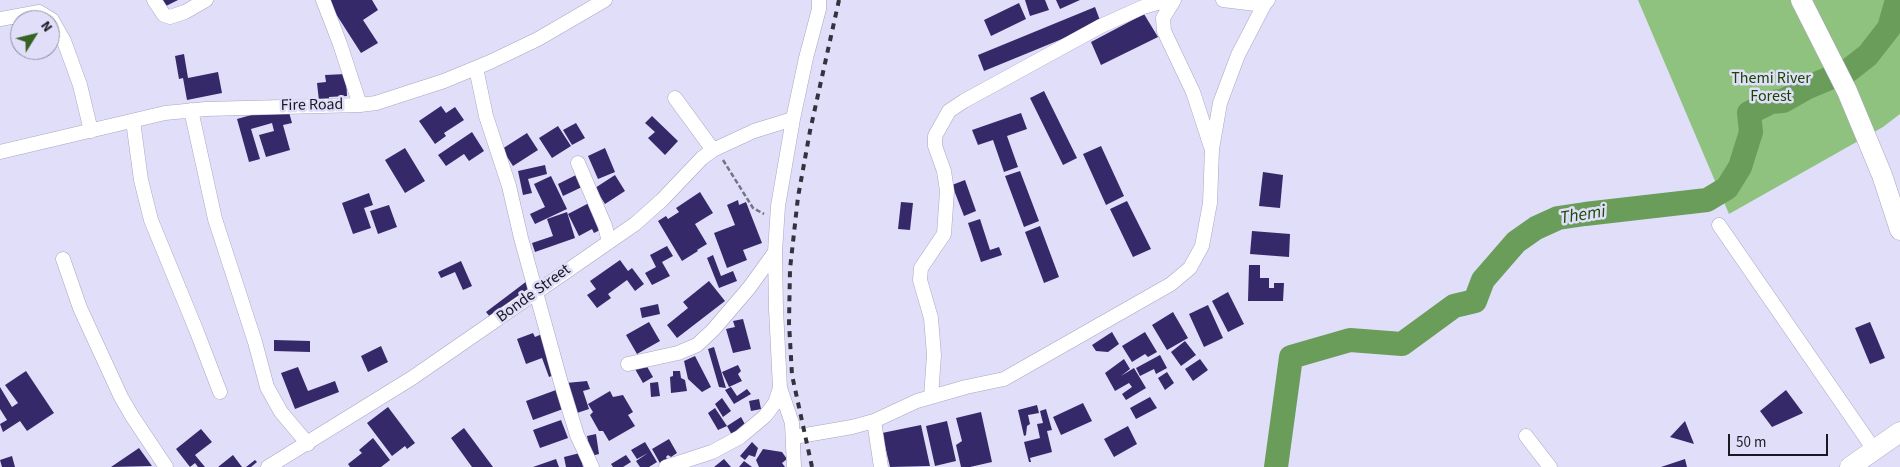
<!DOCTYPE html>
<html>
<head>
<meta charset="utf-8">
<style>
	body { margin:0 }
	#map { position:relative; width:1900px; height:467px; overflow:hidden; background:#e0def9; font-family:"Source Sans 3",sans-serif }
	canvas { display:block }
	.north { position:absolute; left:10px; top:10px; width:50px; height:50px; box-sizing:border-box; background:#e0def9; border:1px solid #918fa3; border-radius:50%; rotate:54deg; font-size:14px; font-weight:700; line-height:20px; text-align:center; color:#1a1923 }
	.north::after { content:''; display:block; margin:auto; width:18px; height:22px; background:#346323; clip-path:polygon(50% 0,100% 100%,50% 72%,0 100%) }
	.scale { position:absolute; left:1728px; top:434px; width:100px; height:22px; box-sizing:border-box; border:2px solid #1a1923; border-top:0; padding-left:6px; font-size:15px; line-height:18px; white-space:nowrap; color:#1a1923; -webkit-text-stroke:4px #e0def9; paint-order:stroke }
</style>
</head>
<body>
<div id="map">
<canvas width="1900" height="467"></canvas>
<div class="north">N</div>
<div class="scale">50 m</div>
</div>
<script>
const context = document.querySelector('canvas').getContext('2d');
context.lineJoin = 'round';
function fill(path, color) {
  context.fillStyle = color;
  context.fill(path, 'evenodd');
}
function toPath(rows) {
  const path = new Path2D();
  for (const r of rows) {
    path.moveTo(r[0], r[1]);
    for (let i = 2; i < r.length; i += 2) path.lineTo(r[i], r[i + 1]);
  }
  return path;
}
function strokePath(path, color, width, dash) {
  context.strokeStyle = color;
  context.lineWidth = width;
  context.lineCap = dash ? 'butt' : 'round';
  context.setLineDash(dash || []);
  context.stroke(path);
}
function write(font, color, halo, rows, align = 'center') {
  context.font = font + ' "Source Sans 3",sans-serif';
  context.lineWidth = 5;
  context.setLineDash([]);
  context.textBaseline = 'middle';
  context.strokeStyle = halo;
  context.fillStyle = color;
  for (const [text, x, y, turn = 0] of rows) {
    context.save();
    context.translate(x, y);
    context.rotate((+turn || 0) * Math.PI / 180);
    context.textAlign = isNaN(turn) ? turn : align;
    if (halo) context.strokeText(text, 0, 0);
    context.fillText(text, 0, 0);
    context.restore();
  }
}
fill(toPath([
	[1638,0,1900,0,1900,114,1883,127,1729,214]
]), '#8fc27f');
strokePath(toPath([
	[1276,467,1291,357,1350,340,1402,344,1454,306,1475,301,1483,280,1516,242,1536,228,1558,218,1585,214,1707,200,1727,188,1740,167,1751,132,1749,113,1771,102,1783,101,1806,88,1849,70,1868,55,1889,28,1897,0]
]), '#6a9c5a', 24);
fill(toPath([
	[163,0,178,0,166,6],
	[327,0,372,0,378,10,363,20,378,43,361,53],
	[1025,0,1045,0,1049,10,1030,16],
	[1056,0,1080,0,1060,9],
	[1019,3,1026,19,991,36,984,20],
	[1095,7,1101,23,984,71,978,55],
	[1144,14,1158,37,1101,65,1091,42],
	[184,54,188,78,218,72,222,93,187,100,183,78,179,79,175,56],
	[346,74,347,96,329,97,329,101,319,101,317,83,326,82,325,75],
	[1044,91,1077,158,1063,165,1030,98],
	[287,105,292,123,283,125,290,150,266,157,259,135,274,131,272,123,251,129,260,159,249,162,237,119],
	[441,106,446,113,455,107,464,120,444,133,446,136,435,144,419,121],
	[1021,113,1027,129,1007,136,1018,167,1004,172,993,140,978,145,972,130],
	[652,116,678,141,665,155,648,138,655,132,645,123],
	[576,123,585,138,572,145,563,130],
	[558,126,571,146,552,158,539,138],
	[472,132,484,151,469,161,464,154,446,166,438,155],
	[527,133,538,150,513,166,502,149],
	[1101,146,1124,196,1106,205,1083,154],
	[405,148,425,181,405,193,385,160],
	[605,148,615,172,598,179,588,156],
	[545,165,547,174,528,179,532,193,523,195,518,171],
	[1020,171,1039,221,1024,227,1005,176],
	[1263,172,1283,175,1280,208,1259,206],
	[576,175,582,187,563,196,558,184],
	[615,175,625,191,605,204,595,188],
	[551,176,567,209,535,224,530,214,545,207,534,184],
	[965,180,976,211,964,216,952,185],
	[700,192,713,213,695,224,707,244,697,250,698,251,682,261,658,221,666,216,668,219,679,212,676,208],
	[369,193,373,205,364,208,371,228,353,234,342,203],
	[738,200,739,205,746,202,762,243,743,250,747,260,727,268,714,233,735,225,727,205],
	[1127,201,1151,249,1133,257,1110,209],
	[901,202,913,203,910,230,898,229],
	[589,203,602,229,594,233,592,229,579,236,568,214],
	[389,205,397,227,378,234,370,211],
	[567,212,575,238,535,252,532,243,553,236,547,219],
	[980,219,990,250,999,247,1002,255,981,262,968,223],
	[1040,226,1059,277,1044,283,1025,232],
	[1252,231,1290,234,1289,257,1250,254],
	[667,246,673,256,662,262,670,276,652,285,645,273,656,267,650,255],
	[713,255,721,276,733,271,737,281,719,288,707,258],
	[620,260,628,271,632,268,644,284,635,291,627,280,608,294,611,298,597,308,587,295,596,289,590,281],
	[461,261,472,286,463,290,455,272,441,278,438,272],
	[1249,265,1260,265,1260,278,1269,278,1269,288,1274,288,1274,283,1284,283,1283,301,1248,301],
	[531,278,540,290,496,324,486,312],
	[709,281,725,301,677,338,667,325,688,308,683,302],
	[1228,292,1244,324,1228,332,1212,301],
	[658,304,660,314,642,318,640,308],
	[1208,305,1223,338,1204,347,1189,314],
	[1173,312,1188,338,1167,350,1152,325],
	[743,319,751,349,733,353,726,329,735,327,733,321],
	[649,322,660,341,637,354,626,335],
	[1870,322,1885,358,1870,364,1855,328],
	[549,331,564,371,549,377,542,358,526,364,517,339,533,333,535,337],
	[1112,332,1119,344,1108,352,1096,351,1092,345],
	[1145,332,1157,352,1148,357,1145,354,1132,362,1122,346],
	[274,340,310,341,310,352,274,351],
	[1185,341,1196,355,1181,366,1171,352],
	[381,346,388,362,368,372,361,356],
	[714,347,726,388,719,387,708,349],
	[1160,355,1167,368,1156,374,1154,369,1140,376,1136,368],
	[695,356,711,387,702,392,688,379,684,361],
	[1124,359,1130,369,1121,376,1134,368,1146,388,1126,400,1122,394,1132,387,1129,383,1115,391,1105,373],
	[1200,359,1208,370,1193,381,1185,369],
	[645,363,653,377,643,383,635,369],
	[738,365,741,371,738,374,742,381,729,387,722,372],
	[298,367,308,391,335,381,339,392,295,409,281,373],
	[26,371,54,413,27,431,20,421,3,432,0,424,7,420,0,409,0,387,12,407,18,403,5,385],
	[673,371,680,371,681,378,685,380,687,391,671,393,670,377,673,376],
	[1167,372,1174,383,1165,390,1158,378],
	[587,381,590,389,583,391,589,409,577,413,566,383],
	[658,382,660,396,651,397,650,383],
	[731,387,737,396,747,389,751,394,734,404,725,390],
	[556,390,563,409,533,420,526,401],
	[1786,390,1803,413,1772,427,1760,411],
	[610,391,613,397,623,395,633,412,628,415,635,426,609,441,603,431,599,431,590,415,593,412,588,404],
	[1150,397,1157,408,1136,419,1130,408],
	[722,398,731,411,723,417,715,404],
	[759,399,761,409,751,411,749,401],
	[1083,403,1092,421,1061,435,1053,417],
	[1037,405,1039,413,1028,415,1030,424,1027,426,1026,435,1024,436,1018,410],
	[388,407,415,443,407,449,405,446,392,456,367,423],
	[715,408,727,426,718,430,708,413],
	[1046,409,1052,430,1047,431,1052,452,1030,458,1031,462,1029,462,1024,442,1040,438,1037,424,1043,423,1040,411],
	[981,412,992,462,970,467,961,467,956,445,962,441,956,418],
	[741,417,747,428,733,437,727,426],
	[561,420,568,438,540,448,533,430],
	[947,421,956,461,935,466,926,426],
	[1685,421,1694,444,1670,437],
	[921,425,930,466,890,467,882,433],
	[1128,426,1137,444,1114,457,1104,439],
	[464,428,493,467,472,467,451,438],
	[201,429,212,442,195,455,205,467,198,467,195,463,190,467,176,449],
	[596,434,599,454,591,456,587,436],
	[373,438,390,460,381,467,350,467,348,464,362,453,359,450],
	[669,439,677,453,671,457,668,455,666,457,668,461,661,465,652,449],
	[645,442,657,462,649,467,640,467,636,461,648,453,637,459,631,450],
	[752,442,758,448,755,457,749,455,745,460,740,456],
	[139,448,152,466,111,467],
	[763,449,782,452,787,459,782,463,785,467,759,467,756,460],
	[580,453,583,467,566,467,564,457],
	[233,455,242,467,218,467],
	[626,455,631,462,623,467,613,467,611,464],
	[12,456,15,467,2,467,0,460],
	[556,459,559,467,533,467],
	[724,459,731,467,714,467],
	[1685,459,1687,467,1661,467],
	[255,460,257,462,251,467,246,467],
	[744,461,752,467,739,467]
]), '#352969');
const street = toPath([
	[154,0,164,15,170,17,185,12,206,0],
	[323,0,340,44,360,105],
	[1174,0,1163,18,1164,31,1193,92,1211,147],
	[1223,0,1264,5],
	[0,19,39,12,52,20,64,41,80,85,91,131],
	[476,68,486,116,509,186,521,238,561,383,577,435,592,467],
	[675,98,713,150],
	[191,110,215,219,255,342,267,387,281,412,308,444],
	[133,121,141,180,151,220,197,332,220,392],
	[0,152,165,113,206,109,360,105,376,103,444,81,490,62,538,39,605,0],
	[578,163,605,226,609,242],
	[1719,225,1875,451],
	[63,259,80,308,121,397,132,416,166,467],
	[628,364,678,353,697,345,713,330,749,288,775,252],
	[780,388,792,423,794,467],
	[931,397,934,355,931,318,920,280,921,268,944,234,947,191,944,171,935,146,935,136,949,111,964,101,1101,26,1143,7,1168,0],
	[874,421,881,467],
	[1526,436,1550,467],
	[794,437,852,427,874,421,917,401,966,387,1004,379,1171,284,1190,268,1202,246,1210,203,1212,149,1220,103,1238,55,1264,5,1268,0],
	[268,467,412,378,635,224,662,200,702,158,713,150,754,131,793,119],
	[666,467,712,452,740,437,765,416,775,403,780,388,776,309,775,252,778,206,793,119,806,58,819,9,819,0]
]);
const secondary = toPath([
	[1801,0,1847,91,1882,175,1900,230],
	[1850,467,1900,432]
]);
strokePath(street, '#a8a6c0', 15);
strokePath(secondary, '#a8a6c0', 21);
strokePath(toPath([
	[723,160,753,208,764,214]
]), '#747284', 2.5, [5, 2.5]);
strokePath(street, '#fff', 14);
strokePath(secondary, '#fff', 20);
strokePath(toPath([
	[812,467,792,375,789,323,790,269,798,197,810,131,839,0]
]), '#33323e', 4, [6, 6]);
write('16px', '#164700', '#e0def9', [
	["Themi River",1771,79],
	["Forest",1771,97]
]);
write('16px', '#1a1923', '#e0def9', [
	["Fire Road",312,106,-1],
	["Bonde Street",534,294,-36]
]);
write('italic 18px', '#1b4b04', '#e0def9', [
	["Themi",1583,216,-9]
]);
</script>
</body>
</html>
